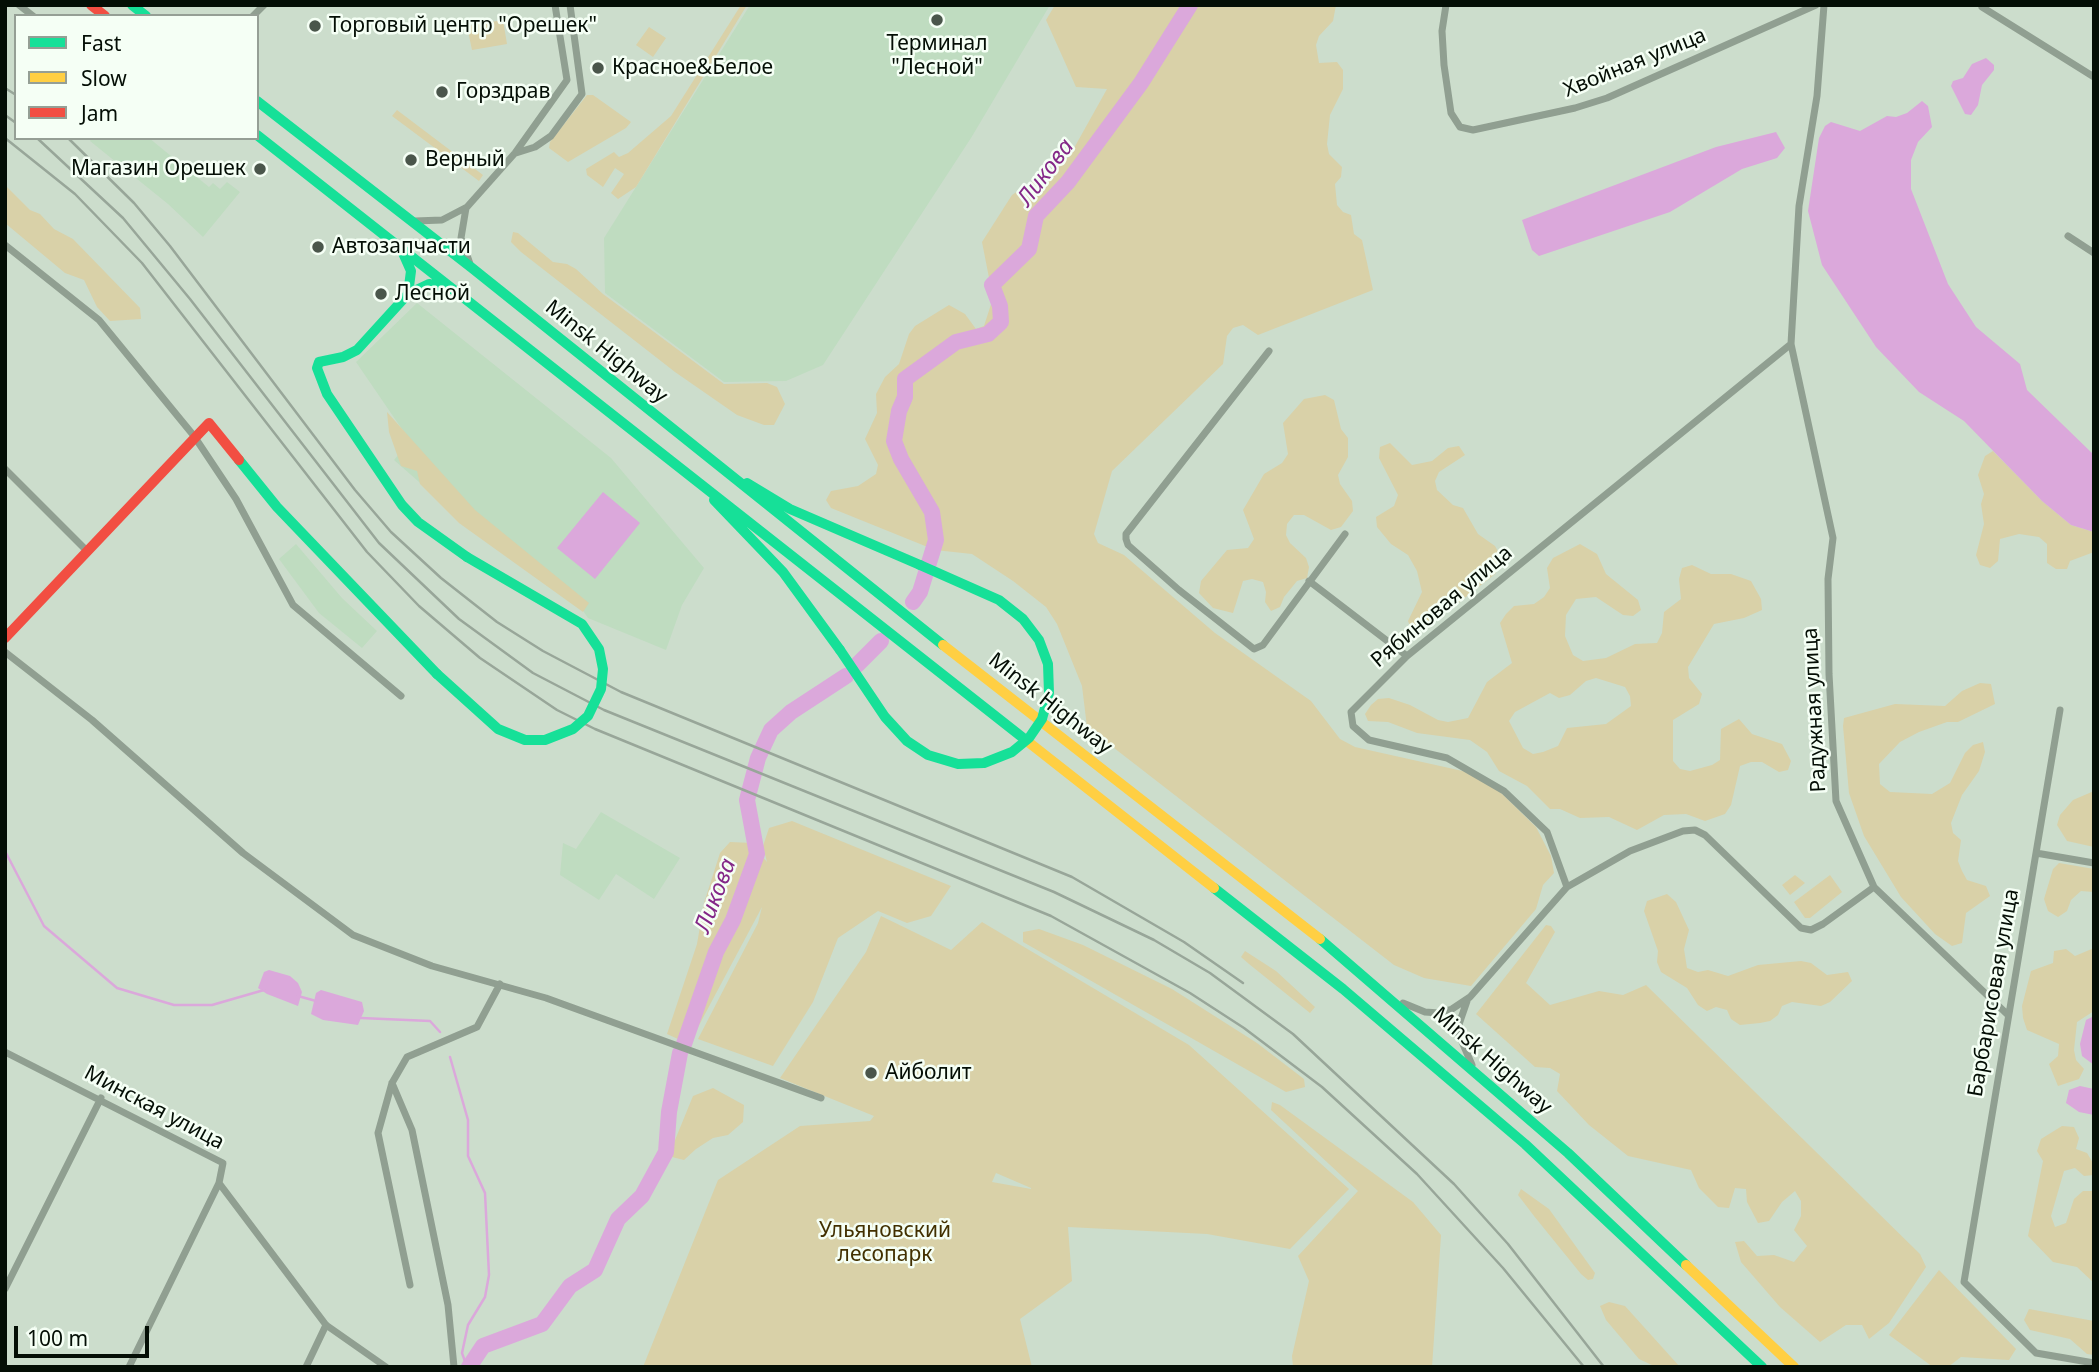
<!DOCTYPE html>
<html>
<head>
<meta charset="utf-8">
<style>
	body { margin:0 }
	#map { position:relative; width:2099px; height:1372px; overflow:hidden; background:#cdc; font-family:"Noto Sans",sans-serif }
	canvas { display:block }
	.frame { position:absolute; inset:0; border:7px solid #040e05; pointer-events:none }
	.legend { position:absolute; left:14px; top:14px; width:245px; height:126px; box-sizing:border-box; background:#f5fff5; border:2px solid #959f95; margin:0; padding:9px 12px; list-style:none; font-size:21px; color:#040e05 }
	.legend li { display:flex; align-items:center; gap:14px; height:35px }
	.legend b { width:35px; border:2px solid #959f95 }
	.scale { position:absolute; left:14px; top:1326px; width:135px; height:32px; box-sizing:border-box; border:4px solid #040e05; border-top:0; padding-left:9px; font-size:21px; line-height:24px; white-space:nowrap; color:#040e05; -webkit-text-stroke:5px #f5fff5; paint-order:stroke }
</style>
</head>
<body>
<div id="map">
<canvas width="2099" height="1372"></canvas>
<div class="frame"></div>
<ul class="legend">
<li><b style="height:9px;background:#16e098"></b>Fast</li>
<li><b style="height:9px;background:#ffcf43"></b>Slow</li>
<li><b style="height:9px;background:#f24e42"></b>Jam</li>
</ul>
<div class="scale">100 m</div>
</div>
<script>
const context = document.querySelector('canvas').getContext('2d');
context.lineJoin = 'round';
function fill(path, color) {
  context.fillStyle = color;
  context.fill(path, 'evenodd');
}
function toPath(rows) {
  const path = new Path2D();
  for (const r of rows) {
    path.moveTo(r[0], r[1]);
    for (let i = 2; i < r.length; i += 2) path.lineTo(r[i], r[i + 1]);
  }
  return path;
}
function strokePath(path, color, width, dash) {
  context.strokeStyle = color;
  context.lineWidth = width;
  context.lineCap = dash ? 'butt' : 'round';
  context.setLineDash(dash || []);
  context.stroke(path);
}
function write(font, color, halo, rows, align = 'center') {
  context.font = font + ' "Noto Sans",sans-serif';
  context.lineWidth = 5;
  context.setLineDash([]);
  context.textBaseline = 'middle';
  context.strokeStyle = halo;
  context.fillStyle = color;
  for (const [text, x, y, turn = 0] of rows) {
    context.save();
    context.translate(x, y);
    context.rotate((+turn || 0) * Math.PI / 180);
    context.textAlign = isNaN(turn) ? turn : align;
    if (halo) context.strokeText(text, 0, 0);
    context.fillText(text, 0, 0);
    context.restore();
  }
}
fill(toPath([
	[750,5,1050,5,971,138,823,365,786,381,724,382,605,293,604,238],
	[92,138,149,138,209,187,213,183,220,189,227,182,240,192,203,237,168,204,90,141],
	[417,303,611,458,704,568,682,605,666,650,588,618,573,596,443,503,394,460,410,441,356,362],
	[296,544,342,598,377,631,362,648,319,613,279,559],
	[601,812,680,858,654,899,616,874,599,900,560,875,563,843,576,849]
]), '#bfdcc0');
fill(toPath([
	[741,5,747,5,636,187,618,199,611,193,624,174,615,168,603,187,587,175,586,169,614,152,619,157,628,153,671,116],
	[1055,5,1336,5,1333,21,1319,36,1316,45,1319,63,1337,62,1343,70,1343,89,1330,115,1327,144,1329,154,1342,167,1341,177,1335,184,1337,205,1343,212,1351,215,1354,234,1362,240,1373,290,1258,335,1243,325,1233,328,1227,336,1223,364,1112,471,1094,534,1098,543,1124,555,1215,633,1311,701,1340,739,1355,747,1467,772,1495,787,1536,827,1551,856,1554,873,1543,885,1536,909,1471,986,1424,978,1394,965,1087,727,1082,686,1057,624,1046,607,1013,581,972,554,935,550,831,508,826,500,831,491,858,486,876,474,878,465,865,439,877,413,876,394,885,377,899,364,909,334,915,326,949,305,965,314,976,329,984,326,993,298,982,242,1012,195,1069,157,1107,89,1076,87,1046,20],
	[503,20,507,44,472,50,467,26],
	[649,27,666,38,653,57,636,45],
	[587,95,593,95,631,122,626,128,568,162,549,148,550,142],
	[397,110,483,175,479,181,392,116],
	[5,185,30,210,40,214,54,229,73,239,140,308,141,319,110,321,97,307,84,280,65,273,5,223],
	[513,232,518,233,553,262,567,264,576,269,603,294,724,384,767,383,777,387,785,404,774,425,764,425,737,415,675,372,521,252,511,242],
	[1325,395,1334,400,1341,429,1348,438,1348,457,1338,475,1340,484,1352,501,1353,511,1341,527,1331,530,1304,515,1294,515,1287,524,1286,535,1290,543,1306,558,1309,567,1307,578,1297,581,1284,597,1280,607,1271,611,1265,602,1266,592,1263,582,1252,579,1243,581,1233,613,1213,608,1199,593,1201,581,1227,550,1248,548,1254,539,1243,510,1264,474,1282,463,1288,454,1283,423,1304,399],
	[387,412,475,510,589,603,583,612,459,523,420,484,417,471,401,466,389,432],
	[1390,443,1412,465,1432,461,1448,448,1459,446,1465,455,1439,472,1435,481,1437,490,1453,505,1463,508,1478,534,1495,546,1500,555,1500,565,1495,574,1447,612,1412,631,1408,621,1422,592,1417,571,1408,555,1391,544,1377,527,1376,517,1394,506,1398,495,1379,458,1380,447],
	[1993,451,2042,501,2071,525,2094,532,2094,552,2070,561,2067,569,2056,569,2047,563,2047,544,2039,537,2019,534,2000,539,1998,561,1990,568,1980,565,1976,555,1984,524,1981,504,1984,494,1978,475,1985,456],
	[1580,544,1597,554,1606,574,1638,600,1641,610,1633,616,1623,615,1596,597,1576,599,1566,615,1565,636,1573,655,1583,661,1606,658,1635,644,1657,643,1662,633,1664,612,1681,599,1679,579,1682,568,1692,565,1711,574,1731,574,1751,581,1761,599,1762,610,1744,618,1714,624,1688,667,1689,678,1702,694,1699,704,1673,720,1673,761,1680,769,1690,771,1712,765,1720,760,1721,729,1739,719,1752,734,1782,744,1791,761,1788,770,1779,772,1762,762,1751,762,1740,766,1731,805,1725,814,1705,821,1686,814,1664,815,1637,830,1609,817,1580,818,1560,809,1550,809,1527,786,1499,771,1487,752,1470,740,1417,733,1388,722,1368,721,1365,714,1371,705,1378,699,1389,698,1410,705,1438,720,1448,722,1468,718,1487,682,1512,663,1500,623,1506,614,1514,606,1534,604,1544,597,1550,588,1547,568,1553,558],
	[1596,678,1625,687,1630,696,1631,706,1606,724,1567,728,1558,746,1543,752,1533,754,1523,748,1509,721,1515,712,1550,693,1559,698,1570,695,1586,681],
	[840,675,844,683,802,708,776,736,768,725,807,693],
	[1980,683,1991,684,1995,704,1958,722,1947,722,1919,732,1900,742,1879,764,1880,784,1890,792,1932,794,1950,783,1965,753,1973,745,1983,742,1985,752,1979,771,1962,795,1951,823,1953,833,1961,840,1958,861,1962,871,1967,880,1986,886,1990,896,1966,913,1962,943,1952,946,1935,934,1901,897,1864,836,1849,793,1843,726,1844,718,1895,704,1945,706,1962,691],
	[2094,791,2094,847,2067,841,2057,825,2060,815,2073,800],
	[792,821,951,886,931,916,907,923,878,911,838,938,813,1002,773,1066,698,1039,758,923,762,907,689,1044,667,1034,697,944,704,903,720,853,730,842,752,843,767,862,763,846,769,828],
	[2059,863,2094,869,2094,892,2081,891,2071,900,2067,911,2058,917,2048,911,2044,899,2053,869],
	[1795,875,1805,883,1790,895,1782,885],
	[1830,875,1842,892,1810,918,1805,918,1794,902],
	[1667,894,1676,902,1689,930,1684,949,1687,968,1698,972,1708,970,1728,976,1758,965,1801,961,1811,963,1827,975,1848,972,1852,981,1830,1002,1821,1006,1792,1002,1782,1006,1778,1015,1770,1021,1760,1023,1740,1025,1731,1019,1727,1010,1716,1007,1707,1011,1698,1005,1687,988,1661,972,1657,962,1658,951,1644,911,1647,901],
	[881,916,951,950,982,922,1189,1045,1349,1189,1290,1249,1207,1234,1068,1227,1072,1281,1020,1319,1032,1367,643,1367,718,1180,800,1126,870,1121,874,1116,780,1078,866,952],
	[996,1173,1031,1188,1031,1189,992,1182],
	[1546,925,1551,926,1555,932,1526,983,1550,1005,1599,991,1623,995,1646,985,1920,1254,1926,1267,1889,1323,1869,1339,1862,1325,1846,1325,1820,1342,1780,1307,1741,1262,1735,1242,1744,1241,1757,1256,1774,1255,1794,1262,1807,1246,1794,1230,1801,1216,1801,1201,1795,1191,1782,1202,1769,1221,1758,1223,1747,1202,1746,1189,1735,1188,1729,1208,1718,1207,1699,1188,1691,1170,1628,1156,1589,1125,1557,1091,1560,1074,1550,1068,1535,1067,1476,1014],
	[1039,929,1083,945,1172,989,1257,1043,1304,1079,1305,1087,1286,1092,1023,942,1023,932],
	[2094,948,2094,1011,2077,1022,2074,1050,2076,1060,2084,1069,2079,1079,2058,1086,2049,1064,2058,1056,2059,1044,2027,1030,2023,1018,2022,1006,2031,971,2053,963,2054,951,2066,949,2075,956],
	[1245,951,1276,971,1315,1007,1310,1013,1249,964,1241,957],
	[713,1088,744,1105,743,1122,728,1135,713,1138,696,1149,684,1160,672,1157,673,1145,693,1096],
	[1272,1102,1280,1105,1413,1202,1441,1235,1432,1367,1293,1367,1292,1356,1309,1281,1298,1256,1358,1191,1271,1110],
	[2062,1126,2074,1127,2079,1138,2076,1149,2087,1153,2093,1163,2094,1175,2084,1176,2075,1168,2064,1171,2051,1216,2055,1227,2066,1223,2074,1199,2083,1191,2094,1191,2094,1283,2077,1267,2053,1262,2028,1236,2043,1161,2037,1151,2041,1139],
	[1521,1189,1549,1209,1595,1273,1593,1279,1588,1280,1581,1274,1534,1216,1518,1195],
	[1939,1270,2016,1349,2009,1360,1961,1357,1948,1367,1933,1367,1889,1335],
	[1609,1302,1625,1306,1680,1367,1656,1367,1639,1359,1606,1320,1600,1306],
	[2029,1309,2094,1321,2094,1355,2087,1354,2070,1339,2030,1330,2024,1320]
]), '#d9d1a8');
fill(toPath([
	[1986,58,1994,65,1994,70,1982,85,1978,105,1971,115,1965,114,1951,86,1953,81,1963,78,1972,64],
	[1922,101,1928,106,1932,127,1918,142,1911,160,1911,189,1948,284,1976,327,2020,364,2027,390,2094,455,2094,532,2071,525,2042,501,1964,421,1919,392,1876,347,1822,265,1808,211,1819,138,1825,126,1831,122,1860,131,1887,116,1896,117,1907,113],
	[1776,132,1785,148,1777,158,1742,169,1670,212,1539,256,1532,250,1522,220,1716,147],
	[603,492,640,523,595,579,557,548],
	[269,970,290,976,298,983,302,992,298,1006,267,994,258,988,264,972],
	[321,990,362,1002,364,1011,358,1025,323,1020,311,1014,316,993],
	[2094,1016,2094,1065,2082,1056,2080,1044,2086,1020],
	[2080,1086,2094,1089,2094,1115,2079,1112,2066,1103,2069,1090]
]), '#dba8db');
strokePath(toPath([
	[5,851,44,926,117,988,174,1005,212,1005,264,990],
	[298,996,316,1001],
	[361,1018,430,1021,440,1032],
	[450,1057,468,1120,468,1156,485,1193,489,1275,485,1297,468,1325,462,1353,467,1367]
]), '#dba8db', 2.5);
strokePath(toPath([
	[913,602,920,592,936,540,932,512,901,459,894,441,899,411,905,397,905,379,956,342,988,334,1001,322,1000,306,992,285,1029,249,1036,216,1068,182,1141,83,1190,5],
	[857,665,881,641],
	[684,1044,716,952,733,920,757,854,747,800,758,758,771,730,791,712,846,676],
	[469,1367,483,1346,542,1324,570,1286,595,1270,618,1219,642,1196,666,1152,669,1112,680,1053]
]), '#dba8db', 16);
strokePath(toPath([
	[19,5,33,16],
	[1446,5,1442,31,1444,65,1451,113,1460,127,1473,130,1575,108,1607,98,1816,5],
	[1824,5,1817,96,1799,206,1791,344,1833,538,1828,579,1829,674,1836,801,1874,887,2008,1015],
	[1982,7,2094,77],
	[253,16,264,5],
	[516,153,535,147,551,136,582,94,570,5],
	[466,208,461,238,470,264],
	[415,221,442,220,467,207,515,153,567,80,555,5],
	[2068,236,2094,253],
	[5,245,99,320,194,436,236,499,293,605,401,696],
	[1269,351,1126,534,1126,539,1128,545,1179,590,1254,649,1263,645,1345,534],
	[5,469,88,552],
	[1309,581,1407,656],
	[5,652,92,720,243,853,353,935,432,966,546,998,821,1098],
	[2060,710,1964,1282,2036,1353,2094,1363],
	[2036,853,2094,863],
	[1567,887,1547,832,1504,791,1447,758,1369,740,1353,726,1351,712,1407,656,1791,344],
	[1467,1001,1457,1030,1472,1065],
	[1403,1003,1425,1012,1439,1013,1452,1009,1470,997,1567,887,1630,851,1683,831,1695,830,1705,835,1801,928,1811,930,1823,924,1874,887],
	[5,1052,223,1163,219,1183,129,1367],
	[392,1083,412,1130,448,1305,454,1367],
	[219,1183,326,1325,386,1367],
	[410,1285,378,1133,392,1083,407,1057,477,1027,500,984],
	[5,1289,101,1098],
	[306,1367,326,1325]
]), '#909f91', 7);
strokePath(toPath([
	[132,5,146,16],
	[257,101,472,268,943,645],
	[257,135,1027,741],
	[403,253,411,271,408,294],
	[451,289,429,284,408,294,357,350,343,357,319,362,317,368,327,394,402,505,418,522,467,557],
	[239,460,277,507,437,674],
	[747,483,790,509,920,565],
	[714,500,783,572,840,650],
	[1214,888,1343,989,1525,1144,1762,1367],
	[1320,939,1568,1153,1686,1265]
]), '#16e098', 10);
strokePath(toPath([
	[943,645,1320,939],
	[1027,741,1214,888],
	[1686,1265,1794,1367]
]), '#ffcf43', 10);
strokePath(toPath([
	[91,5,105,16],
	[5,638,209,423,239,460]
]), '#f24e42', 10);
strokePath(toPath([
	[5,88,16,95],
	[5,115,16,123],
	[5,138,75,194,142,263,367,552,419,606,480,658,557,710,595,729,1051,916,1190,993,1244,1028,1322,1087,1417,1174,1503,1268,1584,1367],
	[37,138,123,218,190,299,379,543,459,619,533,673,604,710,1054,892,1154,940,1210,973,1293,1034,1454,1184,1508,1244,1604,1367],
	[68,138,134,203,170,246,355,490,391,532,441,578,497,622,543,651,621,692,1072,877,1184,942,1243,983]
]), '#98a699', 2.5);
strokePath(toPath([
	[840,650,885,717,907,741,928,755,958,764,984,763,1012,752,1029,738,1042,719,1049,693,1048,664,1039,640,1023,619,999,600,920,565],
	[437,674,498,729,525,740,545,740,573,729,588,716,601,689,603,669,599,649,582,624,467,557]
]), '#16e098', 10);
for (const [x, y, r, color] of [
	[937,20,7,"#4a564b"],
	[315,26,7,"#4a564b"],
	[598,68,7,"#4a564b"],
	[442,92,7,"#4a564b"],
	[411,160,7,"#4a564b"],
	[260,169,7,"#4a564b"],
	[318,247,7,"#4a564b"],
	[381,294,7,"#4a564b"],
	[871,1073,7,"#4a564b"]
]) {
  const dot = new Path2D();
  dot.arc(x, y, r, 0, 2 * Math.PI);
  context.fillStyle = color;
  context.fill(dot);
  strokePath(dot, '#f5fff5', 2.5);
}
write('21px', '#040e05', '#f5fff5', [
	["Торговый центр \"Орешек\"",329,26],
	["Терминал",937,44,"center"],
	["\"Лесной\"",937,68,"center"],
	["Красное&Белое",612,68],
	["Горздрав",456,92],
	["Верный",425,160],
	["Магазин Орешек",246,169,"right"],
	["Автозапчасти",332,247],
	["Лесной",395,294],
	["Айболит",885,1073]
], 'left');
write('21px', '#040e05', '#f5fff5', [
	["Хвойная улица",1635,63,-22],
	["Minsk Highway",606,352,39],
	["Рябиновая улица",1442,607,-40],
	["Minsk Highway",1050,704,38],
	["Радужная улица",1815,710,-93],
	["Барбарисовая улица",1994,993,-80],
	["Minsk Highway",1492,1061,41],
	["Минская улица",154,1108,28]
]);
write('21px', '#423000', '#f5fff5', [
	["Ульяновский",885,1231],
	["лесопарк",885,1255]
]);
write('italic 23px', '#842888', '#f5fff5', [
	["Ликова",1046,173,-53],
	["Ликова",716,896,-69]
]);
</script>
</body>
</html>
